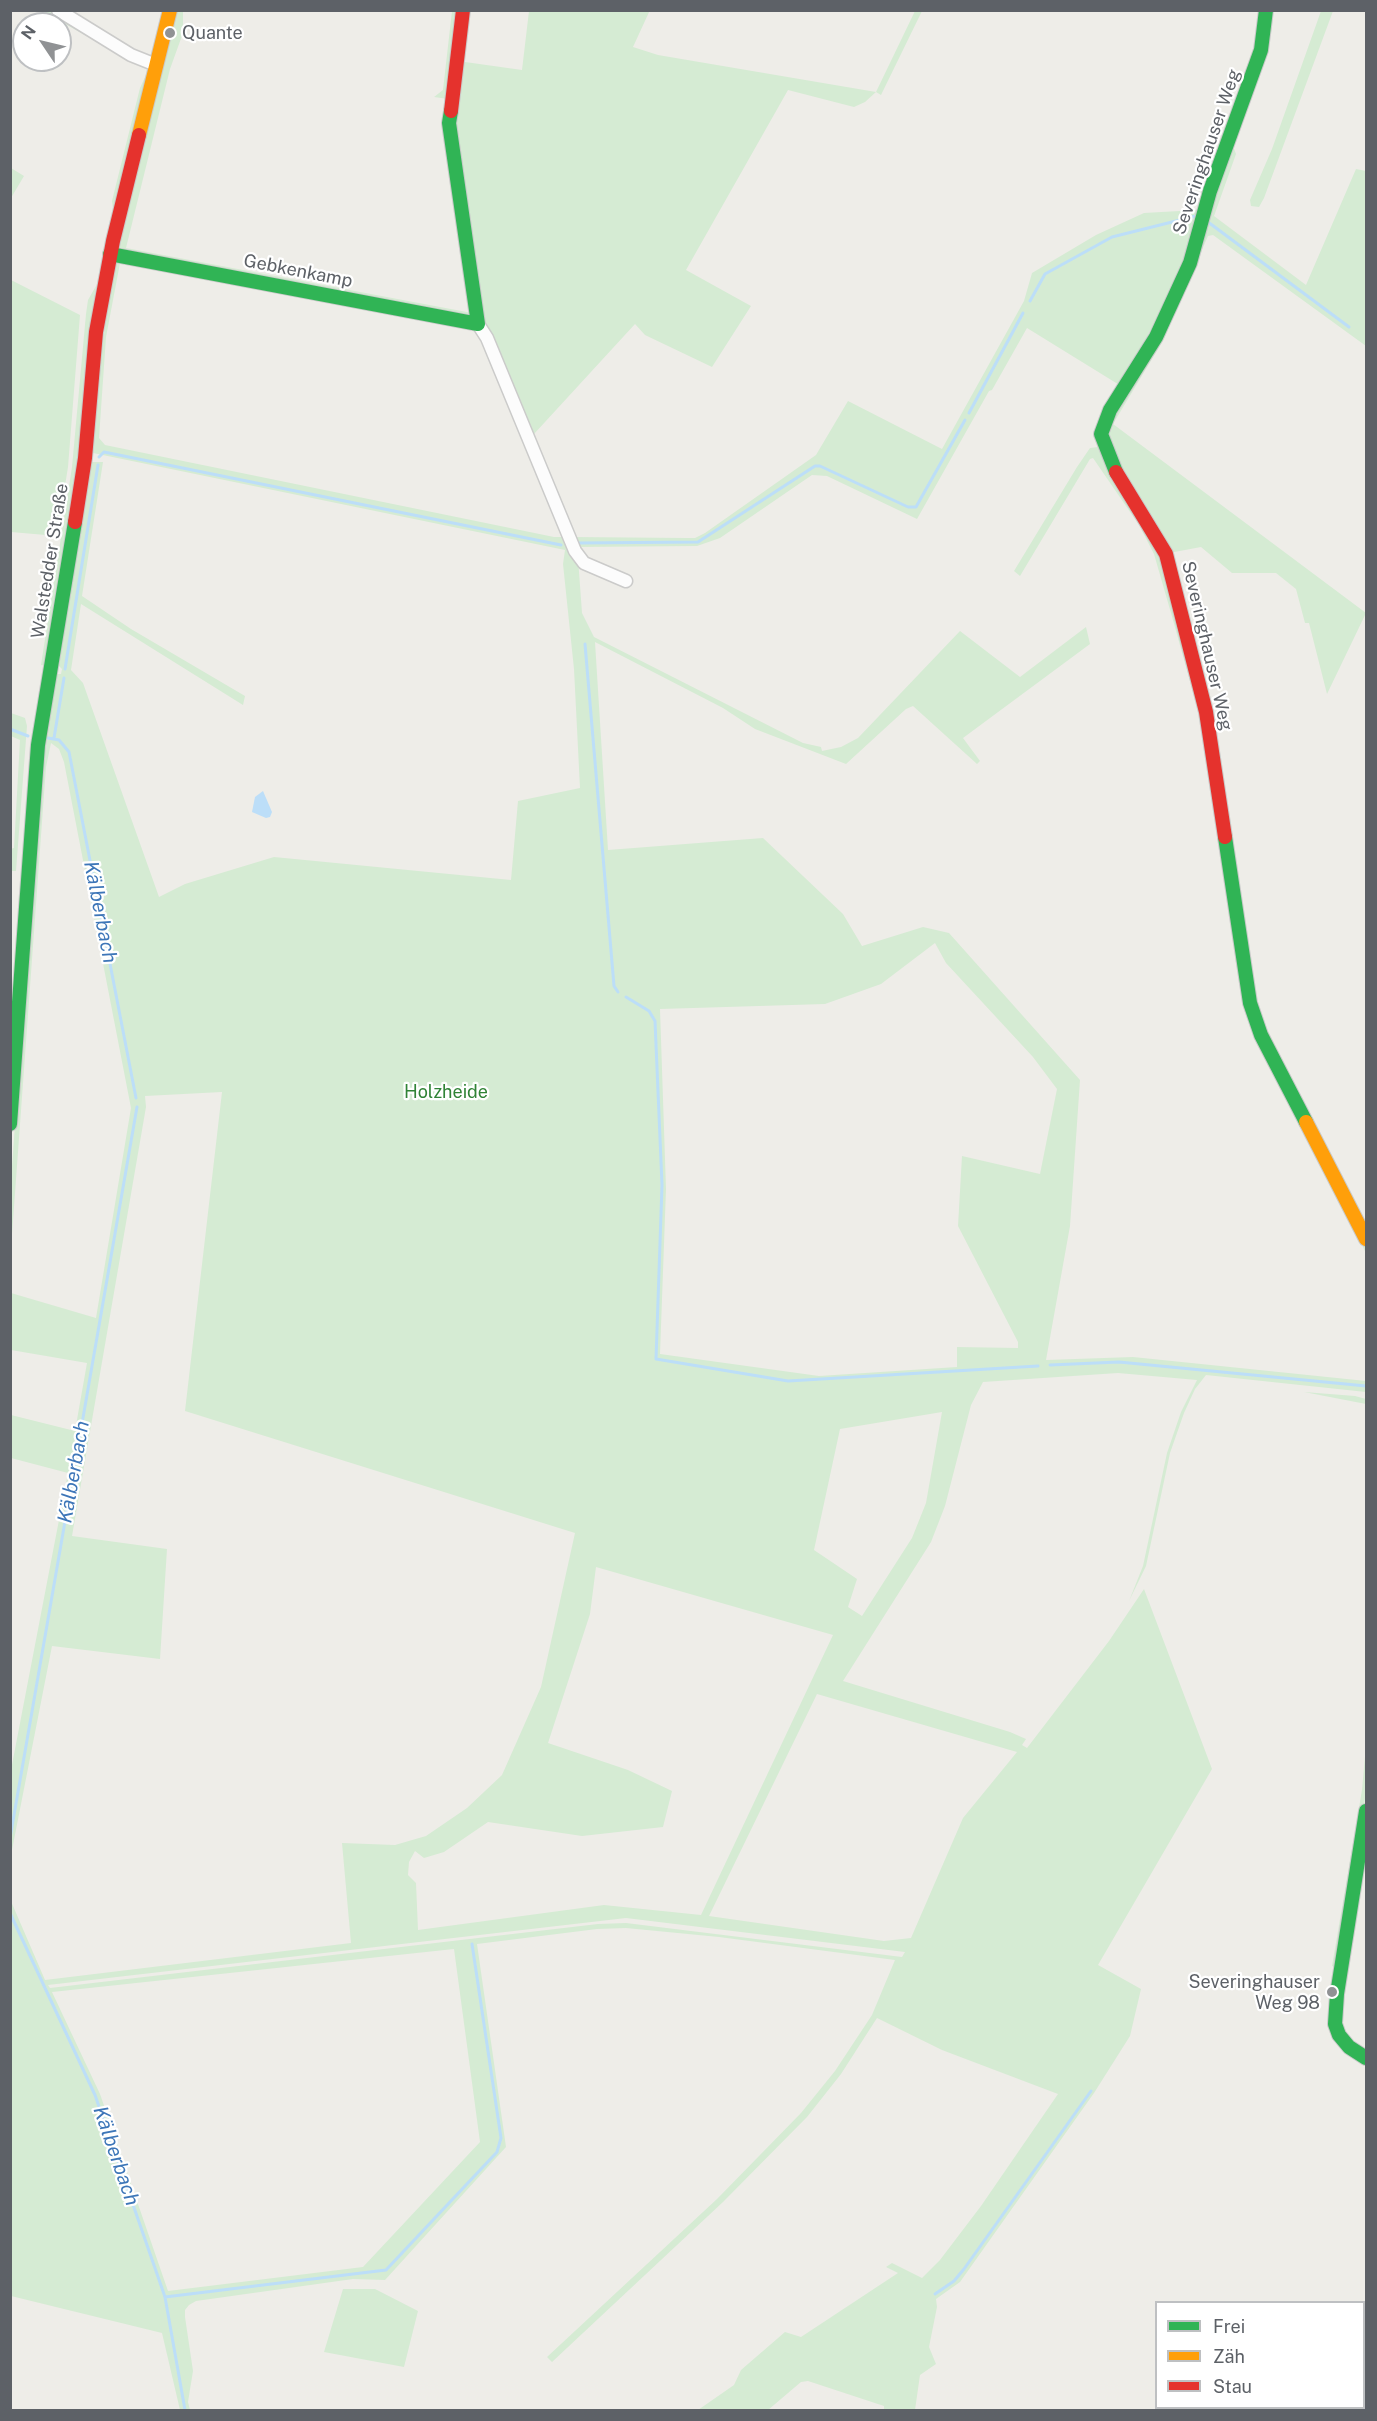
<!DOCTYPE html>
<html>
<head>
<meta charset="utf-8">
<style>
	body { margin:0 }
	#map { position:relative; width:1377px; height:2421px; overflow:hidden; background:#eeede8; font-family:"Public Sans",sans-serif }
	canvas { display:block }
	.frame { position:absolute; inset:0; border:12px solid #5d6167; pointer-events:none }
	.legend { position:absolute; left:1155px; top:2301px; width:210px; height:108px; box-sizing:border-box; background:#fff; border:2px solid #bec0c2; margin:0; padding:8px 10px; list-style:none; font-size:18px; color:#5d6167 }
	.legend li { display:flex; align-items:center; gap:12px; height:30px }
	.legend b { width:30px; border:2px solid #bec0c2 }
	.north { position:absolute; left:12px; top:12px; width:60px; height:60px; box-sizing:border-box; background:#fff; border:2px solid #bec0c2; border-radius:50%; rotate:305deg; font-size:16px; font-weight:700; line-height:24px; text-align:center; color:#5d6167 }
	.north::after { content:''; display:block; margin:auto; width:21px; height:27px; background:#909294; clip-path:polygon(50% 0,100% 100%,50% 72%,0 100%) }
</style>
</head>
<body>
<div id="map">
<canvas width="1377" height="2421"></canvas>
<div class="frame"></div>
<ul class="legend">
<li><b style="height:8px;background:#30b455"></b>Frei</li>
<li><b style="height:8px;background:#ff9f0a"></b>Zäh</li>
<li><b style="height:8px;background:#e5322d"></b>Stau</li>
</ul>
<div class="north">N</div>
</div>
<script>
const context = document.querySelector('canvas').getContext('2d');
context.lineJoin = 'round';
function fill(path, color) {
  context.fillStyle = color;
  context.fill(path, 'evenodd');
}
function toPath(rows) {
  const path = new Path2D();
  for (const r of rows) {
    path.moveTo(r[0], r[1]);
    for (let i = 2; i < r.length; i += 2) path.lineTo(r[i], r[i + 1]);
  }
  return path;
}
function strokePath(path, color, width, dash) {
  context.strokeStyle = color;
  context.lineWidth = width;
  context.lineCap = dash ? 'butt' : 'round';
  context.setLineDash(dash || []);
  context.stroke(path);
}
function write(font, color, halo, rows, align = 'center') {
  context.font = font + ' "Public Sans",sans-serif';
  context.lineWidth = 4.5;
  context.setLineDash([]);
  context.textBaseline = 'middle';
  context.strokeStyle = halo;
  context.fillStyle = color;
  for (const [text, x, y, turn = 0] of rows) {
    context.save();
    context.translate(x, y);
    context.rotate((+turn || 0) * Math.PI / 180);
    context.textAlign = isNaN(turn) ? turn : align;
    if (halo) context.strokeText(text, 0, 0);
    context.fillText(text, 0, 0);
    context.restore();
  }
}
fill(toPath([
	[650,10,633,47,658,55,876,92,915,11,922,11,881,95,876,92,865,102,854,107,788,90,686,270,751,306,712,367,645,335,635,324,534,434,536,445,482,321,451,122,458,61,522,70,529,11],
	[42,11,53,11,145,63,142,67],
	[175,11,183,11,183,33,170,69,126,248,472,313,472,318,121,252,117,244],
	[452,11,459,11,448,99,434,97,443,90],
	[1273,11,1272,28,1266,52,1233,146,1236,154,1214,216,1306,285,1356,169,1366,171,1366,346,1213,235,1208,236,1164,339,1113,424,1366,613,1327,694,1309,623,1305,623,1296,589,1276,573,1232,573,1201,547,1169,553,1115,466,1106,435,1112,413,1157,338],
	[1321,11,1333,11,1264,198,1259,207,1251,206,1250,200,1272,149],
	[1262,32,1187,261,1121,386,1027,328,992,390,989,391,917,519,827,476,812,475,720,538,697,546,577,547,572,537,686,538,695,538,705,533,816,455,848,401,942,449,1024,301,1032,273,1096,235,1144,213,1197,210],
	[150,66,114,218,112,201,140,88],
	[11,168,24,176,11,198],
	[112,262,120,263,106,337,99,438,105,445,554,537,566,537,578,558,582,613,594,637,803,743,821,747,822,751,841,747,858,738,960,631,1020,677,1086,627,1090,644,963,738,980,761,977,764,913,706,906,709,846,764,755,729,723,708,595,642,608,850,763,838,843,914,862,946,923,927,949,933,1080,1080,1070,1226,1046,1360,1133,1357,1366,1381,1366,1392,1206,1375,1195,1389,1184,1413,1170,1453,1146,1566,1129,1601,1143,1566,1167,1453,1181,1412,1197,1380,1118,1373,983,1382,971,1405,945,1506,931,1542,843,1681,1010,1732,1026,1739,1022,1745,1027,1748,1109,1641,1144,1589,1212,1769,1098,1965,1141,1989,1130,2036,1094,2093,960,2282,936,2299,937,2307,929,2347,936,2364,920,2375,915,2410,884,2410,884,2406,808,2381,801,2382,768,2410,698,2410,734,2385,741,2370,785,2332,801,2337,898,2273,886,2267,892,2263,922,2278,940,2260,981,2206,1058,2094,942,2050,877,2018,841,2074,807,2117,723,2202,552,2362,547,2357,717,2199,801,2113,835,2071,872,2015,895,1960,719,1937,626,1928,597,1929,477,1944,506,2147,385,2280,353,2279,196,2301,189,2305,185,2310,185,2317,193,2371,188,2402,190,2410,180,2410,162,2333,11,2296,10,1899,45,1980,351,1943,342,1843,395,1845,426,1836,467,1808,502,1775,541,1687,575,1533,185,1411,222,1092,145,1096,146,1107,72,1536,167,1549,160,1659,52,1646,11,1855,11,1770,68,1473,11,1458,11,1415,75,1431,87,1363,11,1350,11,1293,96,1318,131,1108,64,762,59,749,51,743,46,767,11,1248,12,1166,42,752,57,674,61,674,62,669,59,666,90,462,103,462,82,596,131,629,245,696,243,705,81,604,71,670,83,683,159,897,185,884,274,857,511,880,518,801,580,788,574,669,563,564,565,550,93,453,91,452],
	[935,943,946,963,1033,1057,1057,1089,1040,1174,962,1156,958,1226,1018,1342,1018,1348,957,1347,957,1367,819,1376,660,1354,666,1189,660,1009,825,1004,881,984],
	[942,1412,926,1503,912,1538,862,1616,848,1607,857,1579,814,1550,840,1429],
	[596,1567,833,1635,701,1915,604,1905,418,1930,416,1883,408,1875,409,1862,415,1851,424,1858,444,1852,488,1822,582,1836,663,1827,672,1791,628,1770,548,1743,590,1614],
	[817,1694,1017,1752,963,1818,911,1938,884,1941,709,1916],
	[626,1918,905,1952,902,1957,626,1923,598,1924,50,1988,48,1985],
	[454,1949,480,2142,363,2267,168,2291,100,2094,52,1992],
	[11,280,80,315,68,467,57,536,11,532],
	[96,286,81,444,46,666,41,665,72,467,86,314,88,300],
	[1098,447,1102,450,1124,491,1157,541,1186,640,1206,727,1245,997,1256,1033,1366,1247,1366,1253,1254,1035,1242,998,1236,963,1219,828,1203,728,1171,613,1154,554,1139,525,1093,458,1090,459,1020,576,1014,571,1077,467,1090,448],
	[11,713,25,718,27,726,16,871,11,871,10,849,14,848,20,740,11,736],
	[1304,1392,1355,1396,1366,1399,1366,1404],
	[1366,1745,1366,1793,1337,1968,1332,1966,1362,1790],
	[343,2289,375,2289,418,2311,404,2367,324,2352]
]), '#d5ebd3');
fill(toPath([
	[263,791,272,812,270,817,266,818,252,812,255,797]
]), '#bcdef8');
strokePath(toPath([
	[1208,222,1349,327],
	[1030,301,1045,274,1112,237,1196,216],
	[969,413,1023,313],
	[99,457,104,452,561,545],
	[578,543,698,542,815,466,820,466,908,507,916,507,965,420],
	[585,644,614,986,618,992],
	[65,669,98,465],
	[10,729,28,736],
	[48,738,59,740,69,752,136,1098],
	[54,738,64,678],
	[626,997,649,1011,655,1021,662,1185,656,1359,788,1381,1038,1366],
	[1050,1365,1119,1362,1366,1386],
	[10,1838,137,1107],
	[10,1913,95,2095,165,2297,185,2410],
	[935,2294,954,2281,964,2269,1091,2091],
	[165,2297,386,2270,497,2152,501,2138,472,1944]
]), '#bcdef8', 3);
const street = toPath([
	[58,10,131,55,156,65],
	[478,324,487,338,575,551,584,563,626,581]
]);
const fast = toPath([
	[110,254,478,324,449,123,451,111],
	[1116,472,1101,434,1110,410,1156,337,1190,263,1210,191,1261,50,1266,10],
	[1225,837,1250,1003,1261,1035,1306,1122],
	[10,1124,38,745,75,522],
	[1366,1811,1337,1994,1335,2024,1339,2035,1349,2047,1366,2058]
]);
const slow = toPath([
	[139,135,170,10],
	[1306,1122,1366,1239]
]);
const jam = toPath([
	[451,111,463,10],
	[1116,472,1166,554,1206,712,1225,837],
	[75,522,85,458,96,332,113,241,139,135]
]);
strokePath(street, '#cbcbca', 15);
strokePath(fast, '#c9cac9', 16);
strokePath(slow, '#c9cac9', 16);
strokePath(jam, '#c9cac9', 16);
strokePath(street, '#fcfcfc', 12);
strokePath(fast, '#30b455', 14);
strokePath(slow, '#ff9f0a', 14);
strokePath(jam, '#e5322d', 14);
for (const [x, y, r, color] of [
	[170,33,6,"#909294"],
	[1332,1992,6,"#909294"]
]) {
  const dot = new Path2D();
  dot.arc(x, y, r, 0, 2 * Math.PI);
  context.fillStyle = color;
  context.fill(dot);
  strokePath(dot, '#fff', 2);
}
write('18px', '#5d6167', '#fff', [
	["Quante",182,33],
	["Severinghauser",1320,1982,"right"],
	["Weg 98",1320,2003,"right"]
], 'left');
write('18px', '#5d6167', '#fff', [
	["Severinghauser Weg",1207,152,-71],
	["Gebkenkamp",298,271,11],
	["Walstedder Straße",50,561,-81],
	["Severinghauser Weg",1207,646,77]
]);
write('18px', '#308336', '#fff', [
	["Holzheide",446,1092]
]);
write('italic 20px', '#3d76b8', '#fff', [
	["Kälberbach",100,912,79],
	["Kälberbach",74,1472,-80],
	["Kälberbach",116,2156,71]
]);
</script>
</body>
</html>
